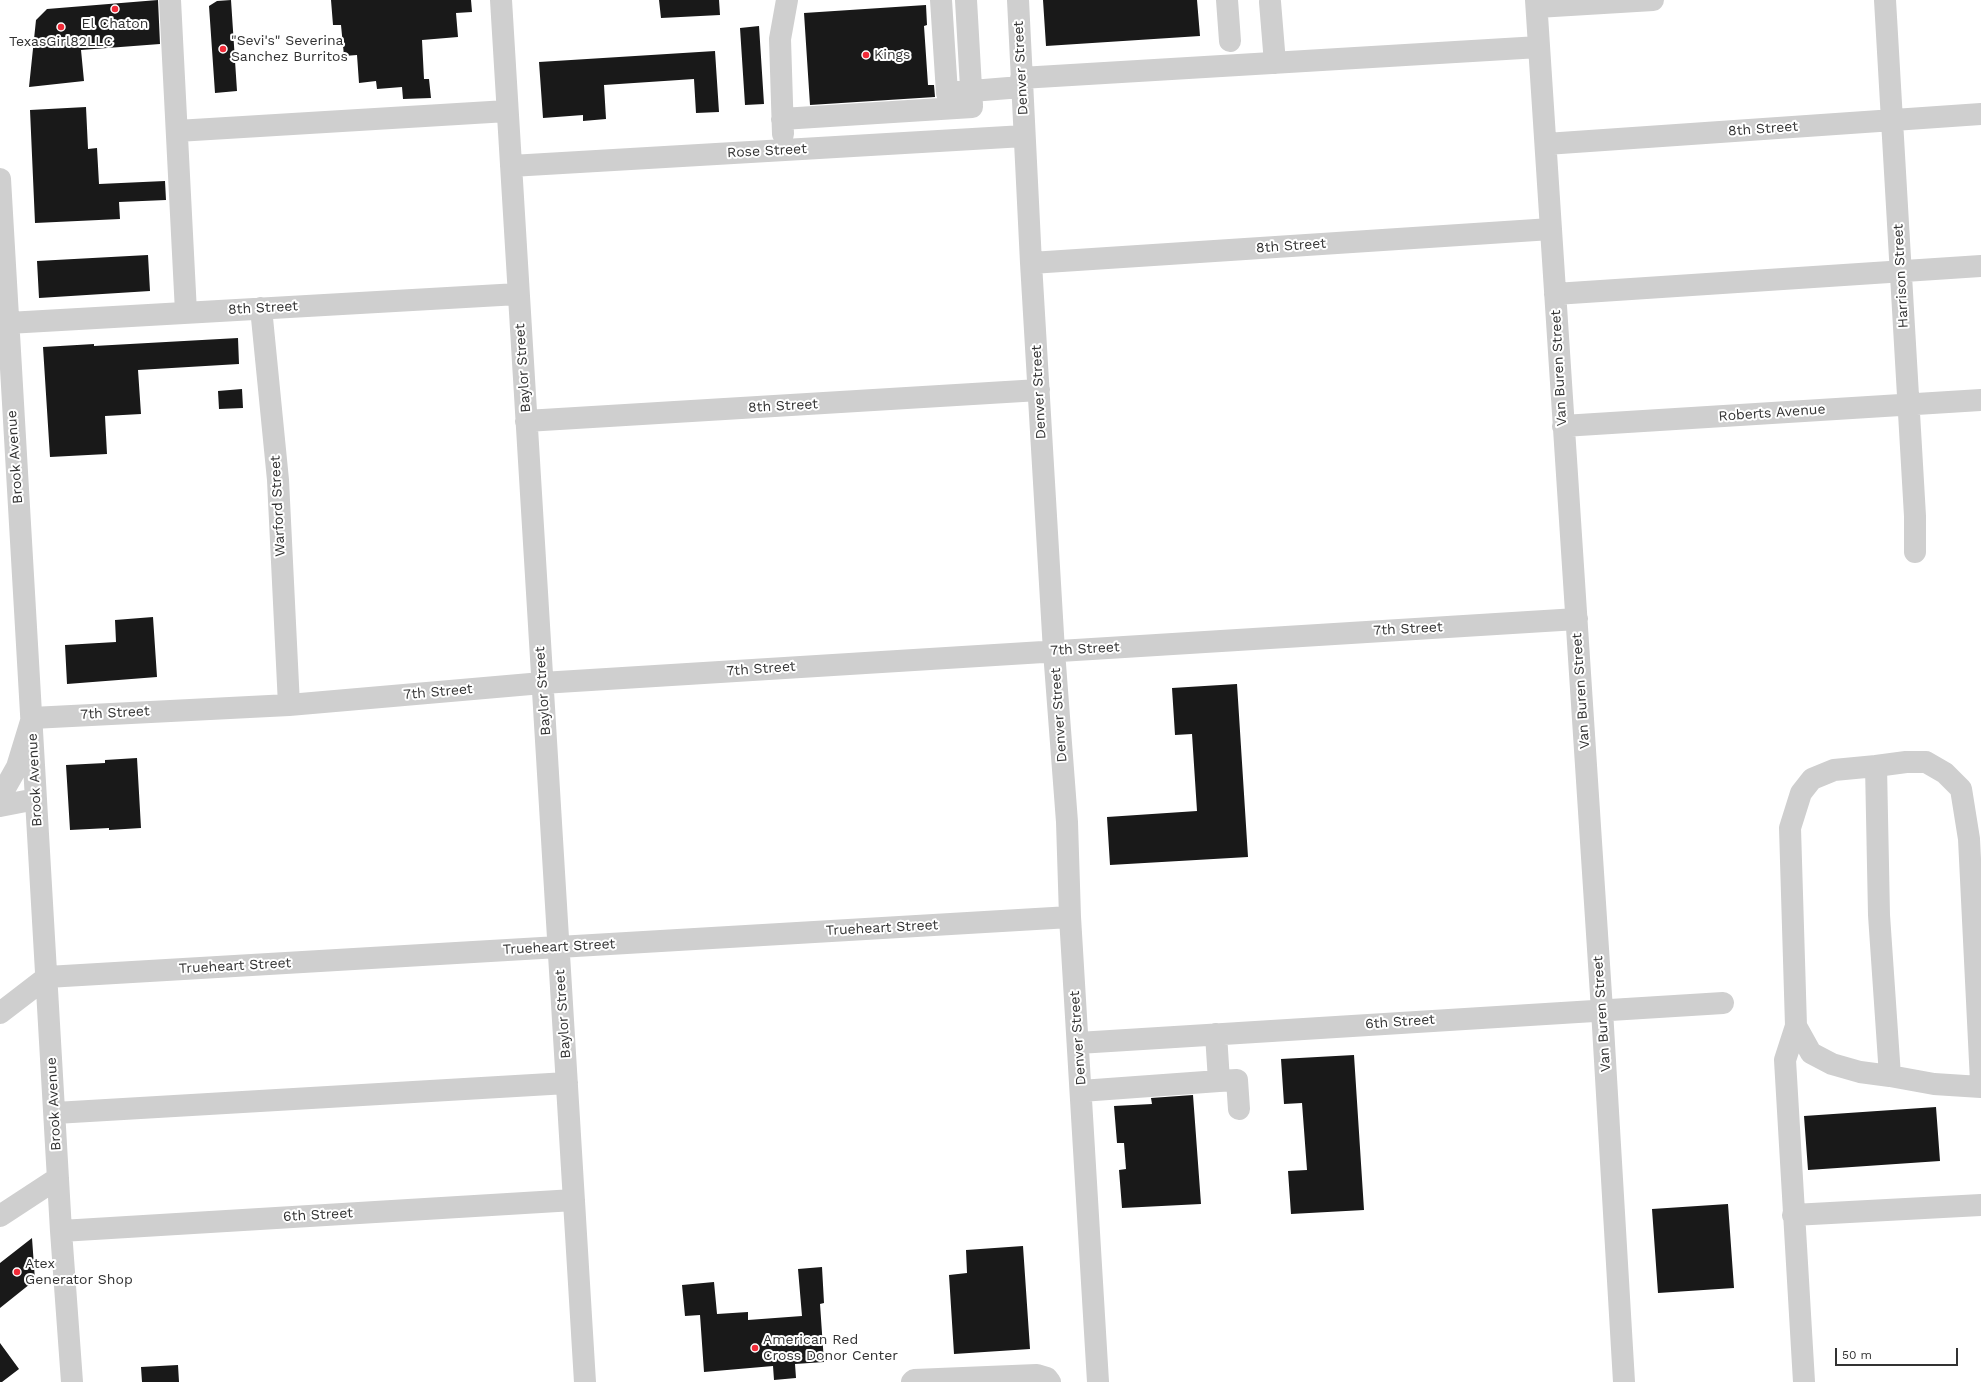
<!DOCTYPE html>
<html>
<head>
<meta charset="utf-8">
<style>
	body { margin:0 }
	#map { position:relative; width:1981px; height:1382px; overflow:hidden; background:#fff; font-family:"Work Sans",sans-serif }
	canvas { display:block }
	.scale { position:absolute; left:1835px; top:1348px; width:123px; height:18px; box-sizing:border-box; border:2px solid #323232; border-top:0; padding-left:5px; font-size:12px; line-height:14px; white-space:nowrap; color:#323232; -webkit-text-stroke:3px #fff; paint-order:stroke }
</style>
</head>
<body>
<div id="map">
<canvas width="1981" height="1382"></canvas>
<div class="scale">50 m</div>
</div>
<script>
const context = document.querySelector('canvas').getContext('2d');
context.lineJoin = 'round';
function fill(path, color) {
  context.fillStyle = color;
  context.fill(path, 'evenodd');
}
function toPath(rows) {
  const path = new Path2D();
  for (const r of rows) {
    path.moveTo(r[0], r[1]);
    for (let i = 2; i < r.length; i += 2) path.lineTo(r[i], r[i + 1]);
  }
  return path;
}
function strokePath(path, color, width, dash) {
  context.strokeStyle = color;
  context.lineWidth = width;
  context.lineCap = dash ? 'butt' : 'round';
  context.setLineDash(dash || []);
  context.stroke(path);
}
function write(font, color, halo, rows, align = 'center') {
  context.font = font + ' "Work Sans",sans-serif';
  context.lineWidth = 4;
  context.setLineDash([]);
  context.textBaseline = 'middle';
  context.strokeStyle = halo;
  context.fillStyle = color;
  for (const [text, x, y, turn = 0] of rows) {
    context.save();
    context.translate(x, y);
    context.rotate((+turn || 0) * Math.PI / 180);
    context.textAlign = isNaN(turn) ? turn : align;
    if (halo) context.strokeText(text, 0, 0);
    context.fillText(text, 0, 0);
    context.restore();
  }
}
fill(toPath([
	[158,0,160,44,81,50,84,81,29,87,36,20,47,9],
	[231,0,237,91,215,93,209,6,217,1],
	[331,0,471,0,472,12,456,13,458,37,422,40,424,79,429,79,431,98,403,99,402,87,377,89,376,81,359,83,357,55,344,56,341,25,333,25],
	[659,0,719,0,720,15,661,18],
	[1043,0,1197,0,1200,36,1046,46],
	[926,5,927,25,924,26,928,85,934,85,935,97,810,105,804,13],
	[759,26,764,104,745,105,740,28],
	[715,51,719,112,696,113,694,79,604,85,606,119,583,121,583,115,543,118,539,62],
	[86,107,88,149,97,148,99,184,165,181,166,200,119,202,120,219,35,223,30,110],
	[148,255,150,291,39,298,37,261],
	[238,338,239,364,138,370,141,414,105,416,107,454,50,457,43,347,94,344,94,346],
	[242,389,243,408,219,409,218,391],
	[153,617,157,677,67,684,65,645,116,642,115,620],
	[1237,684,1248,857,1110,865,1107,817,1197,811,1192,734,1175,735,1172,688],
	[137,758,141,828,109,830,109,828,70,830,66,765,105,763,105,760],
	[1354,1055,1364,1210,1291,1214,1288,1171,1307,1170,1302,1103,1284,1104,1281,1059],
	[1193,1095,1201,1204,1122,1208,1119,1170,1126,1169,1124,1143,1117,1143,1114,1106,1152,1104,1151,1098],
	[1936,1107,1940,1161,1808,1170,1804,1116],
	[1728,1204,1734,1288,1658,1293,1652,1209],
	[32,1238,35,1280,0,1308,0,1263],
	[1023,1246,1030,1349,954,1354,949,1275,967,1273,966,1250],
	[822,1267,824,1303,820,1304,824,1362,795,1364,796,1378,774,1380,773,1366,704,1372,700,1315,685,1316,682,1285,714,1282,717,1314,748,1312,748,1320,802,1316,798,1269],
	[0,1343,19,1369,2,1382,0,1382],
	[178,1365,179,1382,142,1382,141,1367]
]), '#191919');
strokePath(toPath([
	[170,0,186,312],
	[501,0,585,1382],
	[941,0,947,93,1021,87],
	[966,0,972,105],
	[1018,0,1031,263,1054,651,1067,822,1070,917,1098,1382],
	[1227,0,1230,41],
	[1536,0,1602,1010,1624,1382],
	[1885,0,1915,516,1915,552],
	[1270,2,1275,63],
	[1537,7,1653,0],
	[1021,78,1539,47],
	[782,119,972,107],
	[177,131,507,111],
	[783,134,780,39,787,0],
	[1546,144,1981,114],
	[511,166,1024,136],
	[0,179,61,1231,72,1382],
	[1031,263,1551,229],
	[1555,294,1981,266],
	[261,308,278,480,289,705],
	[8,323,518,294],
	[526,421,1039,390],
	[1563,426,1981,400],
	[1876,766,1834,770,1812,779,1801,793,1790,828,1796,1026,1811,1053,1832,1064,1860,1072,1890,1076],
	[0,797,17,767,32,718,289,705,542,683,1577,619],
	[0,806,36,799],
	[0,1013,47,977,1070,917],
	[1796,1026,1785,1060,1804,1382],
	[1078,1043,1723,1003],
	[1219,1081,1237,1080,1239,1109],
	[1981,1082,1969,839,1961,789,1945,773,1926,762,1906,762,1876,766,1879,915,1890,1076,1934,1084,1981,1087],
	[1081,1091,1219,1081,1216,1034],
	[55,1113,567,1083],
	[1793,1215,1981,1205],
	[0,1216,58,1178],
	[61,1231,574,1200],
	[912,1382,914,1380,1037,1375,1047,1378,1050,1382]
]), '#cfcfcf', 22);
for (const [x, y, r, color] of [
	[115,9,4,"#f12b38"],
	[61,27,4,"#f12b38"],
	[223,49,4,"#f12b38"],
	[866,55,4,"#f12b38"],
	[17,1272,4,"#f12b38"],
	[755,1348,4,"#f12b38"]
]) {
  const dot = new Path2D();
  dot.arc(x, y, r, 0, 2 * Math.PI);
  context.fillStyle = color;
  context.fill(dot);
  strokePath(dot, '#fff', 1.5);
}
write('14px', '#323232', '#fff', [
	["El Chaton",115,24,"center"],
	["\"Sevi's\" Severina",231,41],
	["Sanchez Burritos",231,57],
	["TexasGirl82LLC",61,42,"center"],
	["Kings",874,55],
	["Atex",25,1264],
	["Generator Shop",25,1280],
	["American Red",763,1340],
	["Cross Donor Center",763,1356]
], 'left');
write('14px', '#323232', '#fff', [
	["Denver Street",1021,68,-93],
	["8th Street",1763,129,-4],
	["Rose Street",767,151,-3],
	["8th Street",1291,246,-4],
	["Harrison Street",1901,276,-93],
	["8th Street",263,308,-3],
	["Baylor Street",523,368,-94],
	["Van Buren Street",1559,368,-93],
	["Denver Street",1039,392,-93],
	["8th Street",783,406,-3],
	["Roberts Avenue",1772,413,-4],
	["Brook Avenue",15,457,-94],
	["Warford Street",278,506,-93],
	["7th Street",1408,629,-3],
	["7th Street",1085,649,-3],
	["7th Street",761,669,-4],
	["Baylor Street",543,691,-94],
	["Van Buren Street",1581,691,-94],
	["7th Street",438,692,-5],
	["7th Street",115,713,-3],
	["Denver Street",1059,715,-94],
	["Brook Avenue",35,780,-93],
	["Trueheart Street",882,928,-3],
	["Trueheart Street",559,947,-3],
	["Trueheart Street",235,966,-3],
	["Baylor Street",563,1014,-94],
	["Van Buren Street",1602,1014,-94],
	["6th Street",1400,1022,-4],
	["Denver Street",1078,1038,-94],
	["Brook Avenue",54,1104,-93],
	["6th Street",318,1215,-3]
]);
</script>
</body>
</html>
